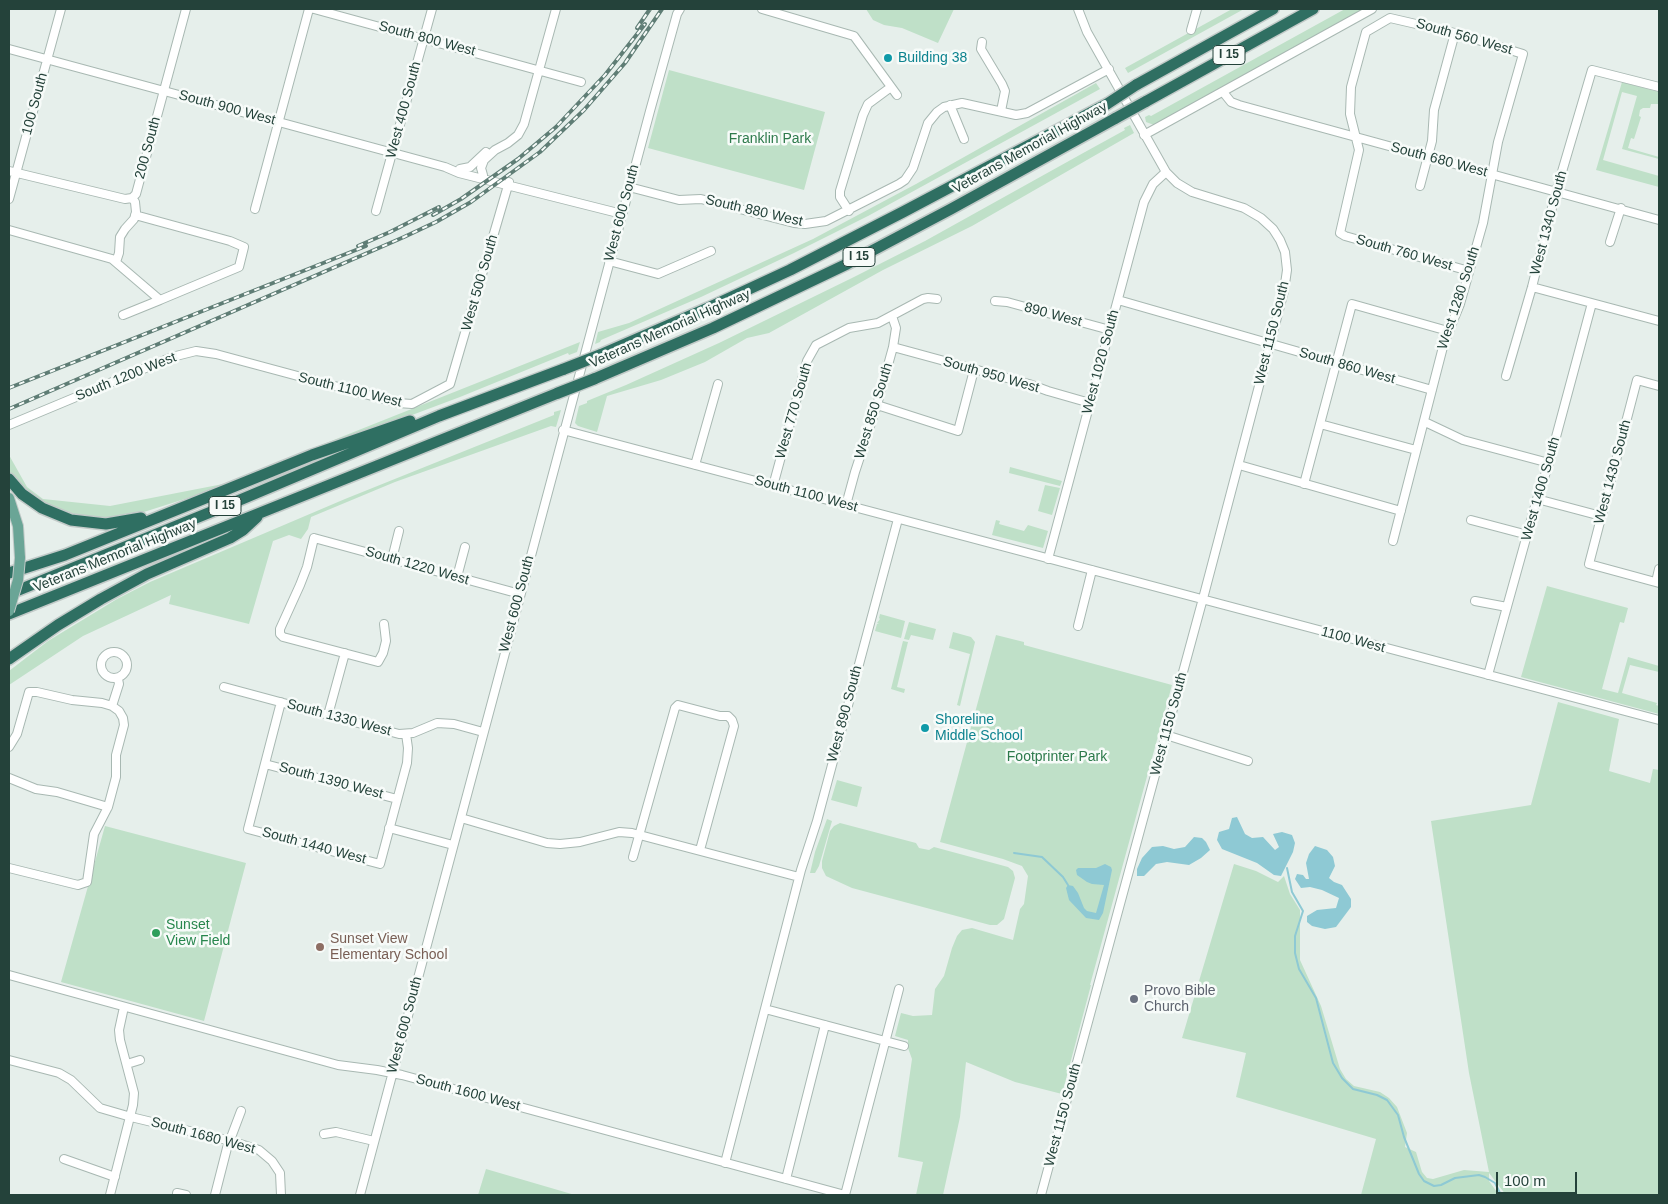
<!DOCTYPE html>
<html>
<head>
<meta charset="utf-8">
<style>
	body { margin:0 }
	#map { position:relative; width:1668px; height:1204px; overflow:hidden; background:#e6efeb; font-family:Helvetica,sans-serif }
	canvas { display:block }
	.frame { position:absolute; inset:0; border:10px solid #24423a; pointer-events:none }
	.scale { position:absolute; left:1496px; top:1172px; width:81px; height:22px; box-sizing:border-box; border:2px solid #24423a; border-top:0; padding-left:6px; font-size:15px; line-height:18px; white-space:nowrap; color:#24423a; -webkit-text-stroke:4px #f7fbf9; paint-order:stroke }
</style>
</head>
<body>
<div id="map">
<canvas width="1668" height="1204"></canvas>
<div class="frame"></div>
<div class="scale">100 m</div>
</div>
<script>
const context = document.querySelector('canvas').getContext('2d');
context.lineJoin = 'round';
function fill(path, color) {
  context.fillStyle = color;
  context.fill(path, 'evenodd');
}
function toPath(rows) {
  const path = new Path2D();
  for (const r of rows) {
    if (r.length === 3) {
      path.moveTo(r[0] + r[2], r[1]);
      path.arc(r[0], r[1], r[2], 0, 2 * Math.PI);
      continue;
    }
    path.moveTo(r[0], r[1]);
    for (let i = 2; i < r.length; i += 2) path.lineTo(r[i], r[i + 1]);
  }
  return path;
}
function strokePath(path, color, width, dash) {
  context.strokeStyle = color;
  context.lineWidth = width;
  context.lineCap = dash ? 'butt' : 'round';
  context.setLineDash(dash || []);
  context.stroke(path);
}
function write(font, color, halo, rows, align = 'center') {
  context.font = font + ' Helvetica,sans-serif';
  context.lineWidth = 5;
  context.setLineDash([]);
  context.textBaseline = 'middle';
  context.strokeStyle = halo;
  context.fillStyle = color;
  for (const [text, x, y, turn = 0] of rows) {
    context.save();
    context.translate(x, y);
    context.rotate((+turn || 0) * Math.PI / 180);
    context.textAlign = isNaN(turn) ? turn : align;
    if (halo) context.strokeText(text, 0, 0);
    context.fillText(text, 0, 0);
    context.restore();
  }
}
fill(toPath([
	[866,9,954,9,938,43,902,28,884,25,873,20],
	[1232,9,1244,9,1128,73,1125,68],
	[1345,9,1364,9,1154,125,1146,122,1145,117,1149,115,1151,116],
	[669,70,825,112,804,190,648,148],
	[1622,82,1659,92,1659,104,1651,104,1650,108,1643,108,1640,110,1639,116,1641,117,1634,139,1631,138,1628,148,1659,157,1659,159,1622,149,1637,96,1622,92,1603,160,1659,176,1659,187,1596,170],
	[1096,83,1100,89,868,216,794,253,701,297,601,340,600,342,595,344,598,332,629,323,813,239,916,184],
	[1130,125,1134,133,972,226,883,270,769,333,747,338,705,362,661,380,607,396,597,432,578,426,575,423,579,406,587,403,587,401,626,385,719,343,854,277,925,241,1085,152,1125,130,1124,128],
	[580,342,577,352,569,355,568,353,460,397,207,492,128,517,110,520,83,517,47,505,15,481,9,473,9,455,27,487,43,499,110,506,223,484],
	[561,410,556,427,551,426,395,482,311,517,308,529,301,539,289,535,273,541,249,624,169,604,171,595,83,636,9,685,9,671,48,641,117,599,150,582,345,499,554,415,554,412],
	[1010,467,1062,481,1060,486,1009,473],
	[1045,485,1060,488,1052,515,1038,511],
	[996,520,1000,521,999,524,1024,531,1028,525,1048,531,1043,548,992,535],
	[1547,586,1628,608,1624,623,1620,622,1602,689,1618,693,1628,657,1659,666,1659,672,1630,665,1622,693,1657,703,1656,705,1659,706,1659,714,1521,677],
	[880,614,905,621,901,638,875,631,877,624,879,624,877,623,880,619,879,618],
	[909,622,936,629,933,640,911,635,909,640,904,639],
	[953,632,971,637,975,642,960,706,957,705,970,654,949,648],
	[996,635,1024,642,1024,645,1172,685,1090,985,1091,985,1062,1094,1015,1082,966,1062,960,1117,943,1195,916,1195,923,1162,898,1157,912,1059,908,1048,908,1040,895,1036,901,1013,913,1016,932,1015,935,989,944,976,952,948,957,936,962,930,972,928,1013,940,1020,909,1024,904,1028,876,1022,866,1003,859,940,842],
	[903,641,908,642,897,687,905,689,904,693,891,689],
	[1558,702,1619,719,1609,771,1650,783,1653,769,1659,770,1659,1195,1506,1195,1489,1173,1489,1181,1499,1195,1361,1195,1376,1139,1236,1097,1246,1053,1182,1038,1234,864,1256,871,1278,882,1284,876,1290,894,1300,910,1300,960,1321,1006,1340,1069,1346,1079,1354,1086,1380,1092,1389,1098,1397,1107,1407,1133,1405,1147,1416,1152,1422,1172,1427,1178,1433,1179,1464,1170,1489,1172,1469,1073,1431,821,1531,805],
	[837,780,862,787,857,807,831,800],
	[827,819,832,821,819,866,815,873,810,873,815,852],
	[840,823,916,843,919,848,929,850,934,847,1008,867,1013,871,1015,878,1004,919,997,925,990,925,852,888,826,876,822,868,822,861,830,831,834,826],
	[105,826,246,863,204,1021,61,982],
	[486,1169,575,1195,478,1195]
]), '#bfe0c8');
fill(toPath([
	[1237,817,1245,834,1252,838,1263,837,1275,850,1279,847,1273,834,1282,832,1292,835,1295,843,1293,852,1281,876,1274,875,1257,863,1222,849,1217,840,1219,832,1229,829,1232,818],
	[1194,837,1202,838,1206,842,1210,850,1201,858,1189,865,1167,862,1156,864,1144,876,1137,876,1137,869,1142,858,1152,847,1163,846,1174,849,1185,847],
	[1315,846,1327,850,1333,857,1335,866,1329,878,1334,882,1342,885,1351,899,1351,907,1336,927,1325,929,1312,926,1307,922,1307,916,1317,910,1336,908,1339,898,1322,890,1310,887,1301,888,1295,879,1297,874,1303,875,1306,879,1309,879,1306,863,1309,854],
	[1105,864,1111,867,1112,870,1103,913,1099,920,1086,918,1069,900,1066,888,1068,885,1073,886,1078,893,1084,908,1087,911,1096,913,1104,885,1092,884,1087,882,1077,875,1076,870,1078,868,1096,868]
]), '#8ec9d4');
strokePath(toPath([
	[1014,853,1042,857,1063,877,1068,885],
	[1287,868,1292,892,1303,911,1295,936,1295,953,1299,969,1316,998,1333,1063,1342,1078,1353,1089,1377,1095,1387,1100,1398,1115,1404,1137,1419,1174,1424,1181,1434,1186,1441,1185,1455,1178,1479,1175,1485,1177,1495,1183,1501,1195]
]), '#8ec9d4', 2);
const minor = toPath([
	[314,9,581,82],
	[762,9,854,36,897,95],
	[1191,30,1197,9],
	[982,42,981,49,1002,84,1005,91,1001,111],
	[9,49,445,167,459,173,622,214],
	[1223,92,1231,102,1239,105,1659,220],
	[950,105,964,139],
	[1144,135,1372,9],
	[460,169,470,167,486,152],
	[9,171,125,199,132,198],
	[483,175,481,168,484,160,495,150,508,143,518,135,524,124,556,9],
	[1420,186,1432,141,1434,110,1455,33],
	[629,187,679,200,701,199,794,223,805,224,826,221,899,184,905,180,913,168,928,123,937,112,944,107,962,103,1016,115,1027,113,1109,69],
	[132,198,136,194,186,9],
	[9,199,61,9],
	[255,209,309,9],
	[376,211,432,9],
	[849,211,840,197,840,191,863,115,868,104,891,87],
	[9,230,112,259,160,300,239,267,244,247,230,241,135,215],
	[1610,242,1621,208],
	[609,261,658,274,711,251],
	[116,262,119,253,120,237,125,229,134,219,136,212,135,202,132,198],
	[1532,287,1659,321],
	[1118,300,1432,390],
	[995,301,1007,302,1110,330],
	[123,315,160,300],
	[893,347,1029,384,1048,391,1090,403],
	[1506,376,1532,287,1556,192,1592,70,1659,87],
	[1659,386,1637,380,1589,564,1659,583],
	[877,405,958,431,974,370],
	[1425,422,1463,440,1549,463],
	[1320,424,1416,450],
	[9,425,172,357,196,351,216,354,398,403,412,404,450,384,509,182],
	[563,430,1659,720],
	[695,465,718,384],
	[1239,465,1401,511],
	[1304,484,1352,304,1448,331],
	[773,486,807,361,816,345,849,328,878,323,923,299,928,298,937,299],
	[1537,499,1601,516],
	[846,505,855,472,877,405,893,347,896,328,892,316],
	[1471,520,1528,535],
	[1393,541,1444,343,1460,304,1483,223,1498,142,1523,54,1455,33,1390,18,1366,32,1351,87,1350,114,1359,150,1340,233,1345,236,1469,271],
	[392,559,399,531],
	[1048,559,1144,202,1153,184,1166,172],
	[457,577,465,547],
	[1656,582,1659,569],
	[1475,601,1507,607],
	[384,624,386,641,383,653,378,662,283,637,280,634,280,629,300,585,307,567,314,538,520,594],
	[1078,626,1092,570],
	[114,665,13],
	[1488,675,1537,499,1549,463,1592,303],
	[224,687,399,734,413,733,437,723,454,724,483,732],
	[281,702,248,829,380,864,407,763,408,748,406,734],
	[112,706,119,684,118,679],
	[328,715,345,653],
	[1166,735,1248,761],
	[9,747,17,734,29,692,37,692,72,700,102,703,112,706,119,711,123,718,124,725,116,755,116,777,108,807,94,834,87,882,78,885,9,868],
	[265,764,397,799],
	[9,778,36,789,57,792,108,807],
	[461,818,547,843,560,844,580,842,619,832,632,833,799,877],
	[389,828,453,845],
	[633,857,675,708,678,705,720,716,728,716,732,720,734,726,700,850],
	[9,975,338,1065,377,1070,402,1075,845,1195],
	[765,1009,904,1046],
	[9,1060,59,1073,71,1080,100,1108,131,1117,231,1141,259,1150,272,1161,280,1173,281,1195],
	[127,1064,140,1060],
	[324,1134,336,1132,374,1141],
	[64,1159,115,1177],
	[725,1163,801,870,817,821,898,519],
	[786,1179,825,1025],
	[177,1193,186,1195],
	[110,1195,133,1105,134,1093,120,1040,119,1030,124,1007],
	[215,1195,227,1148,241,1111],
	[360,1195,650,111,677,14,680,9],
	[845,1195,899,989],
	[1041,1195,1205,591,1284,291,1287,270,1285,252,1280,240,1273,229,1261,218,1244,208,1192,192,1177,183,1166,172,1087,32,1078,9]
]);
const major = toPath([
	[9,498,18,526,20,558]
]);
const highway = toPath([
	[1136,85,1273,9],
	[1145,102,1313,9],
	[600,355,708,308,790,270,903,212,1107,104],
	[594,379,713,328,847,264,951,209,1116,118],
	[9,479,22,494,42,508,71,520,106,524,141,518],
	[9,573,65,555,312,455,410,421],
	[9,594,228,505,439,416,564,369],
	[9,614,558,393],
	[9,659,58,625,101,599,147,574,230,538,243,530,257,517]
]);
strokePath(minor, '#a8b8b2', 10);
strokePath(major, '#c2cac8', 12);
strokePath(highway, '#c2cac8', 14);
strokePath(minor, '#fff', 8);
strokePath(major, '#6aa596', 10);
strokePath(highway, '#2f6f62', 11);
const rail = toPath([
	[637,28,650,9],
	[433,215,461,199,518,159,556,127,605,75,645,24],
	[358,246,390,232,439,207],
	[9,388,366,246],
	[9,409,404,237,436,222,471,202,540,152,584,110,625,63,662,9]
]);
strokePath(rail, '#5f7d75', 4);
strokePath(rail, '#f7fbf9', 2, [5.5]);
const majorBridge = toPath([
	[9,611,18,580,20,558]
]);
const highwayBridge = toPath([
	[1107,104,1136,85],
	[1116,118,1145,102],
	[564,369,600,355],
	[558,393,594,379]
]);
strokePath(majorBridge, '#c2cac8', 12, []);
strokePath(highwayBridge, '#c2cac8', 14, []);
strokePath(majorBridge, '#6aa596', 10);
strokePath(highwayBridge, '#2f6f62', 11);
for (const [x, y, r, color] of [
	[888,58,5,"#0f9aa8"],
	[925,728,5,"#0f9aa8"],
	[156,933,5,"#2e9e5b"],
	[320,947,5,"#8d6e63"],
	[1134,999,5,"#6b7280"]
]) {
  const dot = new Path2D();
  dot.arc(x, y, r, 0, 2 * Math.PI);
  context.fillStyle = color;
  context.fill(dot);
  strokePath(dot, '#f7fbf9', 2);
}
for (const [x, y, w] of [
	[1229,55,32],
	[859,257,32],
	[225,506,32]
]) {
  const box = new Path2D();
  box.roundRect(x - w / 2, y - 9.5, w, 19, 4);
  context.fillStyle = '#f7fbf9';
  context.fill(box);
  strokePath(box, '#24423a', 1);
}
write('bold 12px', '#24423a', null, [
	["I 15",1229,55],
	["I 15",859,257],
	["I 15",225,506]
]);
write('14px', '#24423a', '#f7fbf9', [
	["South 560 West",1464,37,16],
	["South 800 West",427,39,15],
	["100 South",35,104,-75],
	["South 900 West",227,108,15],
	["West 400 South",404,110,-75],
	["200 South",148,148,-75],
	["Veterans Memorial Highway",1030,148,-29],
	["South 680 West",1439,160,15],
	["South 880 West",754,211,13],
	["West 600 South",622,213,-75],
	["West 1340 South",1549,223,-75],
	["South 760 West",1404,253,16],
	["West 500 South",480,283,-74],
	["West 1280 South",1459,298,-72],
	["890 West",1053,315,15],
	["Veterans Memorial Highway",670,329,-24],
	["West 1150 South",1272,333,-76],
	["West 1020 South",1101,362,-75],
	["South 860 West",1347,366,16],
	["South 950 West",991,375,16],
	["South 1200 West",126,377,-22],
	["South 1100 West",350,390,14],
	["West 770 South",794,411,-74],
	["West 850 South",874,411,-73],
	["West 1430 South",1613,472,-75],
	["West 1400 South",1541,489,-74],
	["South 1100 West",806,494,15],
	["Veterans Memorial Highway",115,556,-22],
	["South 1220 West",417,566,16],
	["West 600 South",517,604,-75],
	["1100 West",1353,640,15],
	["West 890 South",845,714,-75],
	["South 1330 West",339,718,15],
	["West 1150 South",1169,724,-75],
	["South 1390 West",331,781,15],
	["South 1440 West",314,846,15],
	["West 600 South",405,1025,-75],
	["South 1600 West",468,1093,15],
	["West 1150 South",1063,1115,-75],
	["South 1680 West",203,1136,15]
]);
write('14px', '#0d838f', '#f7fbf9', [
	["Building 38",898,58],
	["Shoreline",935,720],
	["Middle School",935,736]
], 'left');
write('14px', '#2d7a4b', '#f7fbf9', [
	["Franklin Park",770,139],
	["Footprinter Park",1057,757]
]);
write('14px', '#27864d', '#f7fbf9', [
	["Sunset",166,925],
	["View Field",166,941]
], 'left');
write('14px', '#785e54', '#f7fbf9', [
	["Sunset View",330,939],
	["Elementary School",330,955]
], 'left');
write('14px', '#5b616d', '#f7fbf9', [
	["Provo Bible",1144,991],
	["Church",1144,1007]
], 'left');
</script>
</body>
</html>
